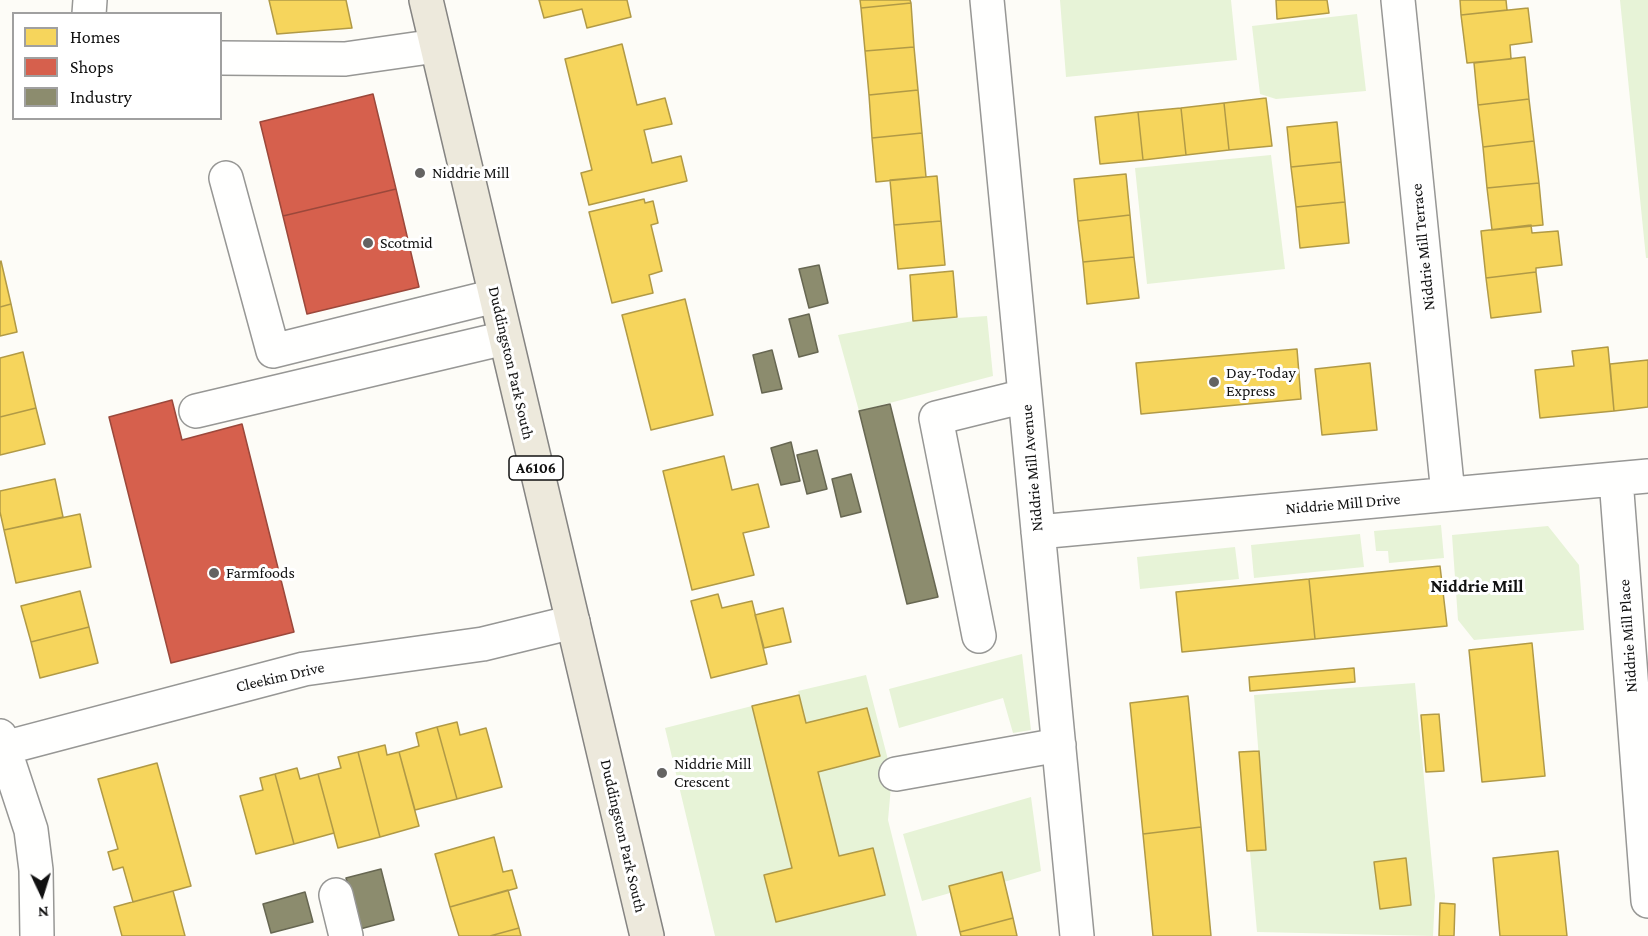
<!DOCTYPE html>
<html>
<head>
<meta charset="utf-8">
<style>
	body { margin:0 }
	#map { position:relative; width:1648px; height:936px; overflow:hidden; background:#fdfcf7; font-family:"Crimson Pro",serif }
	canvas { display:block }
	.legend { position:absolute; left:12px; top:12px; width:210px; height:108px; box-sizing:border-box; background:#fff; border:2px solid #a0a0a0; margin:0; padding:8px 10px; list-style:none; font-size:18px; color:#111 }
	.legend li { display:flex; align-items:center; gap:12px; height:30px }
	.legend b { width:30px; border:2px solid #a0a0a0 }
	.north { position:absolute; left:12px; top:864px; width:60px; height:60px; -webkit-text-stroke:4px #fff; paint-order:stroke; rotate:176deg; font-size:16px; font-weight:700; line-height:24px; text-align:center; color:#111 }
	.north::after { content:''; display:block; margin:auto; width:21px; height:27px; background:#111; clip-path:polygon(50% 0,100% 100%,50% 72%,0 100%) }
</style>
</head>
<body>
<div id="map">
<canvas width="1648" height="936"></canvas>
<ul class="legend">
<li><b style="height:16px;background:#f6d55c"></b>Homes</li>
<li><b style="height:16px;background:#d6604d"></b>Shops</li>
<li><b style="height:16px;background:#8c8c6e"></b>Industry</li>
</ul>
<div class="north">N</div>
</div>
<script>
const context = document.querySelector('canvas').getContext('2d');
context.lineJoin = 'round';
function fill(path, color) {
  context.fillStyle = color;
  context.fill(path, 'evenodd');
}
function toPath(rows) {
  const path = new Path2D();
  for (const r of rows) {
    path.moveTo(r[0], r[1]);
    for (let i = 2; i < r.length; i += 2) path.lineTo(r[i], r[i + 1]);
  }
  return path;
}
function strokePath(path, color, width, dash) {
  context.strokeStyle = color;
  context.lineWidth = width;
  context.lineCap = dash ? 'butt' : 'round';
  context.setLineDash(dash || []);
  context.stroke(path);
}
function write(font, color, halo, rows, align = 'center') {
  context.font = font + ' "Crimson Pro",serif';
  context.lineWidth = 6;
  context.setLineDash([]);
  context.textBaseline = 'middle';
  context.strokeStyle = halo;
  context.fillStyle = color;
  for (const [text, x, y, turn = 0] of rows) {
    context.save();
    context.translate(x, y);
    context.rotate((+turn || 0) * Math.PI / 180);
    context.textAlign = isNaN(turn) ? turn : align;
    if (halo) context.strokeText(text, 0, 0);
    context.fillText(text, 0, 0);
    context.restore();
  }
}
fill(toPath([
	[1060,0,1231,0,1237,60,1066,77],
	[1620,0,1648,0,1648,258,1646,258],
	[1357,14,1366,91,1276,99,1260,94,1252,26],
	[1271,155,1285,269,1147,284,1135,168],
	[987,316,993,376,859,411,838,335,913,321],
	[1441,525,1444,558,1389,563,1388,551,1376,551,1374,531],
	[1548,526,1579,565,1584,630,1474,640,1458,620,1452,535],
	[1360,534,1364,567,1254,578,1251,545],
	[1235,547,1239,579,1140,589,1137,557],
	[1022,654,1031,730,1013,733,1003,698,899,728,889,689],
	[866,675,892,775,888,820,917,936,715,936,665,728,752,706,792,868,764,875,776,922,884,896,873,848,839,856,818,772,879,756,868,708,806,723,798,691],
	[1415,683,1435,896,1433,936,1257,932,1250,852,1266,849,1254,695],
	[1031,797,1041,871,1004,882,1001,873,949,886,950,893,922,901,903,834]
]), '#e7f3d7');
const homes = toPath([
	[269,0,346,0,352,28,277,34,269,0],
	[539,0,627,0,631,17,587,28,582,9,544,18,539,0],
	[860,0,910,0,911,3,861,8,860,0],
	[1276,0,1327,0,1329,13,1277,19,1276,0],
	[1460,0,1506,0,1507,10,1461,15,1460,0],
	[911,3,914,47,865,51,861,8,911,3],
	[1528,8,1532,42,1510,45,1511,59,1467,63,1461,15,1528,8],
	[622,44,637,105,665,98,672,124,644,130,652,163,681,156,687,181,589,205,581,173,592,170,565,59,622,44],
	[914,47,918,90,869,95,865,51,914,47],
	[1525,57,1529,99,1478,105,1474,63,1525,57],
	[918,90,922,133,872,138,869,95,918,90],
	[1266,98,1272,146,1229,150,1224,103,1266,98],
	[1529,99,1534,141,1483,147,1478,105,1529,99],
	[1224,103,1229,150,1186,155,1181,108,1224,103],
	[1181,108,1186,155,1143,160,1138,112,1181,108],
	[1138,112,1143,160,1100,164,1095,117,1138,112],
	[1337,122,1341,162,1291,167,1287,127,1337,122],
	[922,133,926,177,876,182,872,138,922,133],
	[1534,141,1539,183,1487,188,1483,147,1534,141],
	[1341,162,1345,202,1296,207,1291,167,1341,162],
	[1126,174,1130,215,1078,221,1074,179,1126,174],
	[937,176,941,221,894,225,890,180,937,176],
	[1539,183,1543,225,1492,230,1487,188,1539,183],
	[644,199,645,203,653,201,658,223,651,225,662,271,649,275,653,293,612,303,589,212,644,199],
	[1345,202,1349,243,1300,248,1296,207,1345,202],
	[1130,215,1134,257,1083,262,1078,221,1130,215],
	[941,221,945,265,898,269,894,225,941,221],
	[1531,225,1532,233,1558,231,1562,265,1536,268,1536,272,1486,278,1481,231,1531,225],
	[1134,257,1139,298,1087,304,1083,262,1134,257],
	[1,261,11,304,0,307,0,262,1,261],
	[953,271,957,317,913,321,910,275,953,271],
	[1536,272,1541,312,1491,318,1486,278,1536,272],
	[685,299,713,415,651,430,622,315,685,299],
	[11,304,17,332,0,336,0,307,11,304],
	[1608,347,1614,411,1540,418,1535,370,1574,366,1572,351,1608,347],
	[1297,349,1301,399,1141,414,1136,363,1297,349],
	[23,352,36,408,0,417,0,358,23,352],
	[1648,360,1648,407,1614,411,1610,364,1648,360],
	[1370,363,1377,430,1322,435,1315,369,1370,363],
	[36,408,45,444,0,455,0,417,36,408],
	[724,456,732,490,758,484,769,527,743,533,754,575,692,590,663,471,724,456],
	[55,479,63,517,4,530,0,512,0,491,55,479],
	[80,514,91,567,16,583,4,530,80,514],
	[1440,566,1447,626,1315,639,1309,579,1440,566],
	[1309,579,1315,639,1182,652,1176,592,1309,579],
	[80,591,89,627,31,642,21,606,80,591],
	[718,594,722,608,752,601,767,664,711,678,691,601,718,594],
	[783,608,791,642,764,648,755,615,783,608],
	[89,627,98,663,40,678,31,642,89,627],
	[1532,643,1545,776,1482,782,1469,650,1532,643],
	[1354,668,1355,682,1250,691,1249,677,1354,668],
	[799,695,806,723,867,708,880,756,818,772,839,856,873,848,885,895,776,922,764,875,792,868,752,706,799,695],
	[1188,696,1201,827,1143,834,1130,703,1188,696],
	[1439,714,1444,771,1426,772,1421,715,1439,714],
	[457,722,460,735,486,728,502,787,457,799,437,727,457,722],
	[437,727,457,799,415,810,399,752,419,746,416,733,437,727],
	[385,745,387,755,399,752,419,826,380,837,358,752,385,745],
	[1259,751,1266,850,1247,851,1239,752,1259,751],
	[358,752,380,837,338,848,318,774,341,768,338,757,358,752],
	[157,763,191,886,133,902,123,867,113,870,108,852,118,849,98,779,157,763],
	[297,768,300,779,318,774,334,833,294,844,275,774,297,768],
	[275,774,294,844,256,854,240,796,263,790,260,778,275,774],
	[1201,827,1211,936,1153,936,1143,834,1201,827],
	[494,837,503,872,512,870,517,888,450,907,435,854,494,837],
	[1558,851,1567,936,1500,936,1493,858,1558,851],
	[1406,858,1411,905,1380,909,1374,862,1406,858],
	[1002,872,1013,918,960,932,949,886,1002,872],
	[508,890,519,928,490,936,459,936,450,907,508,890],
	[173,891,185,936,122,936,114,907,173,891],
	[1440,903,1455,904,1454,936,1439,936,1440,903],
	[1013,918,1017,936,961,936,960,932,1013,918],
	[519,928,521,936,490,936,519,928]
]);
fill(homes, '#f6d55c');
strokePath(homes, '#b19a46', 1.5);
const shops = toPath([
	[373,94,396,189,283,216,260,122,373,94],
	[396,189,419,287,307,314,283,216,396,189],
	[172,400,182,440,242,424,294,632,171,663,109,417,172,400]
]);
fill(shops, '#d6604d');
strokePath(shops, '#9b483b', 1.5);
const industry = toPath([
	[819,265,828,303,809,308,799,269,819,265],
	[809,314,818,352,799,357,789,319,809,314],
	[772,350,782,389,762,393,753,355,772,350],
	[890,404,938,597,907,604,859,411,890,404],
	[791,442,800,481,781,485,771,448,791,442],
	[817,450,827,489,807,494,797,455,817,450],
	[851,474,861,512,841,517,832,479,851,474],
	[381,869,394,920,360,929,346,878,381,869],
	[305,892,313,922,271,933,263,904,305,892]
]);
fill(industry, '#8c8c6e');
strokePath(industry, '#676752', 1.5);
const minor = toPath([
	[987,0,1077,936],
	[1398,0,1448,494],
	[89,14,90,0],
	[220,58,345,59,436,46],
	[226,178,273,351,495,296],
	[196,411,505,338],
	[1616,479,1648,901],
	[1038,532,1648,476],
	[979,636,936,418,1025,396],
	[0,736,31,830,36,870,37,936],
	[4,748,304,669,483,644,573,622],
	[896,774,1059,745],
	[336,895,346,936]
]);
const major = toPath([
	[426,0,647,936]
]);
strokePath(minor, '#979795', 36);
strokePath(major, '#858482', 36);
strokePath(minor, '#fffffe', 33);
strokePath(major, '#ede9dc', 33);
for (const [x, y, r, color] of [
	[420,173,6,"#646362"],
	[368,243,6,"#646362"],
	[1214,382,6,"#646362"],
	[214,573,6,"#646362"],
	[662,773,6,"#646362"]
]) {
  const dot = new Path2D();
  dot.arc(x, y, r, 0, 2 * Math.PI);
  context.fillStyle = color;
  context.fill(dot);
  strokePath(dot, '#fff', 2);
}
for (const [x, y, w] of [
	[536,468,54]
]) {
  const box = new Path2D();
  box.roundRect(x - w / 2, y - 12, w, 24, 4.5);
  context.fillStyle = '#fff';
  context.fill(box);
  strokePath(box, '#111', 1.5);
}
write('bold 15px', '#111', null, [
	["A6106",536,468]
]);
write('16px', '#111', '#fff', [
	["Niddrie Mill",432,173],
	["Scotmid",380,243],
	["Day-Today",1226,373],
	["Express",1226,391],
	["Farmfoods",226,573],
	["Niddrie Mill",674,764],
	["Crescent",674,782]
], 'left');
write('16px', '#111', '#fff', [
	["Niddrie Mill Terrace",1423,247,-96],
	["Duddingston Park South",511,363,77],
	["Niddrie Mill Avenue",1032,468,-95],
	["Niddrie Mill Drive",1343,504,-5],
	["Niddrie Mill Place",1628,636,-94],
	["Cleekim Drive",280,677,-13],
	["Duddingston Park South",623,836,77]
]);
write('bold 18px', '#111', '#fff', [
	["Niddrie Mill",1477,586]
]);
</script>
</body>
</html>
